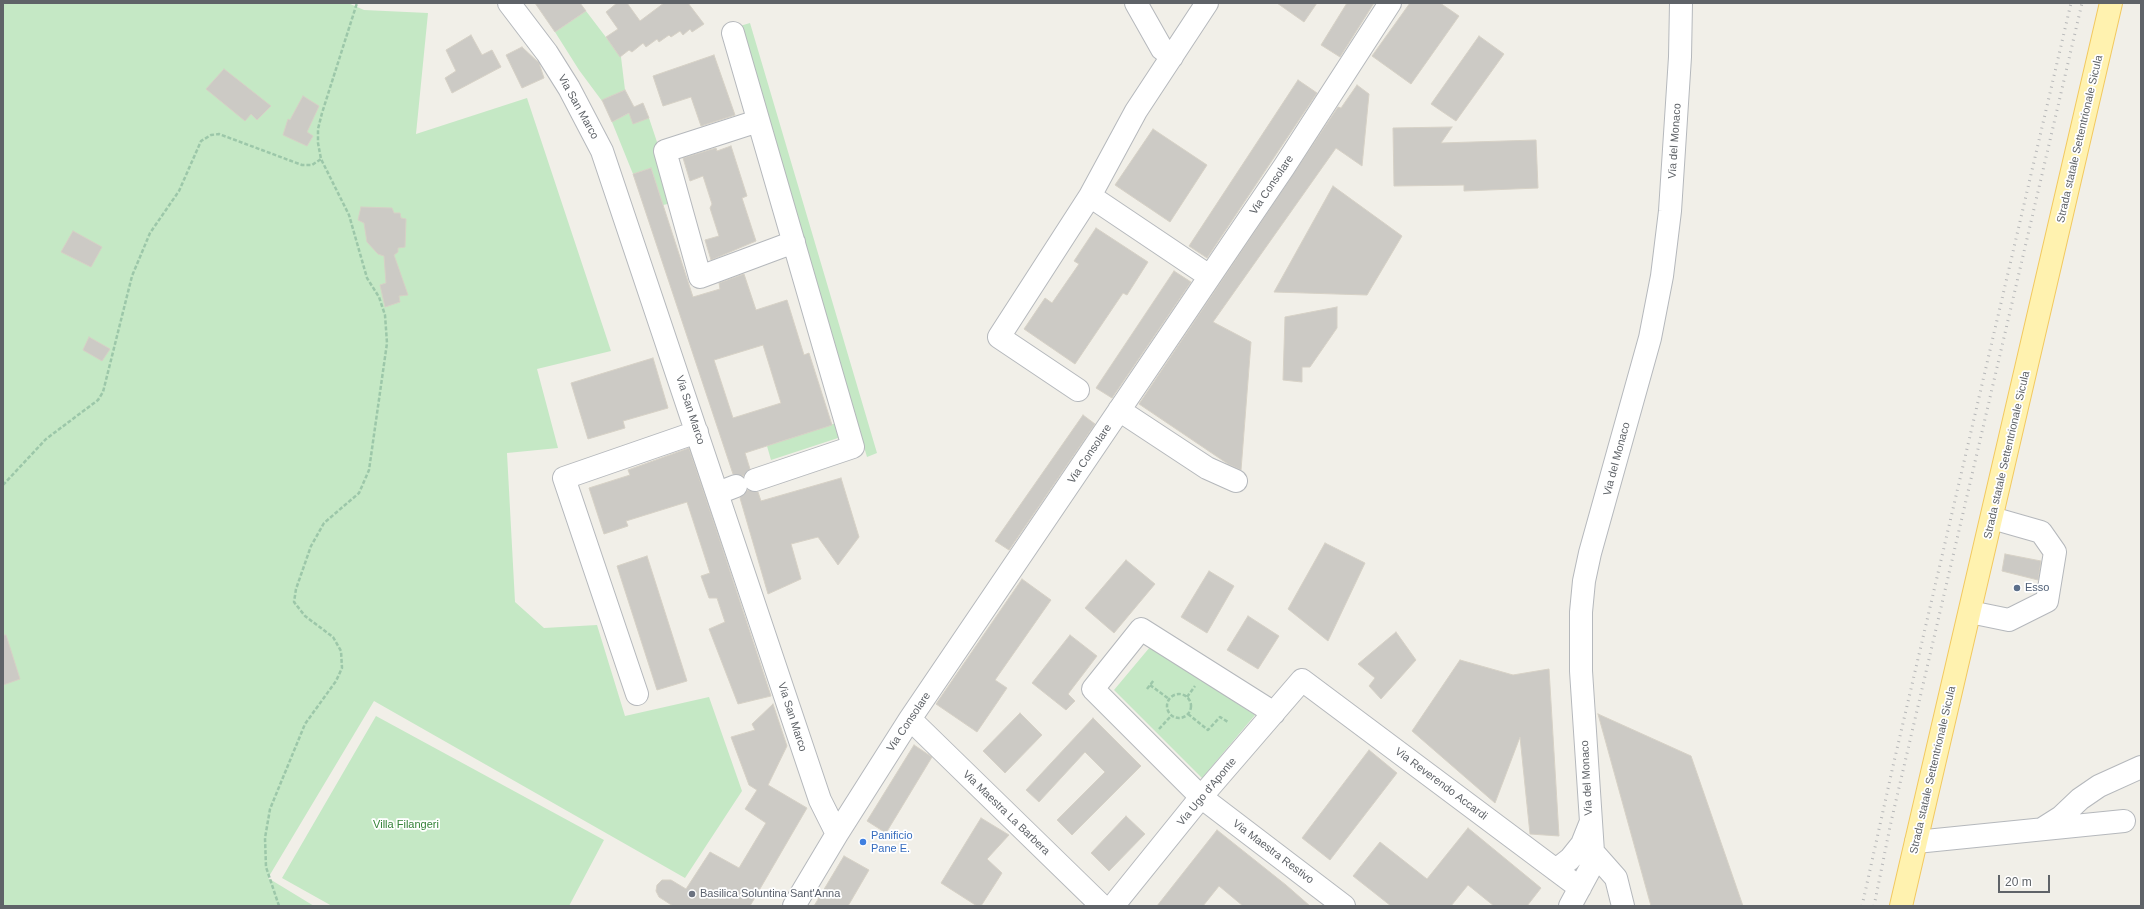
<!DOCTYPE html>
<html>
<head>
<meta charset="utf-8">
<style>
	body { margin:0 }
	#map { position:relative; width:2144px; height:909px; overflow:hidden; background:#f1efe8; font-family:Helvetica,sans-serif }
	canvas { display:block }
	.frame { position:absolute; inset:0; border:4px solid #5f6368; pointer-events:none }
	.scale { position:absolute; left:1998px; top:875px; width:52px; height:18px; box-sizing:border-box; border:2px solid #5f6368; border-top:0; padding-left:5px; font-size:12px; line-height:14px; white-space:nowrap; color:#5f6368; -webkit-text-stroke:3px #fff; paint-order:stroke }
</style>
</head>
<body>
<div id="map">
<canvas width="2144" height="909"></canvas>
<div class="frame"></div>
<div class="scale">20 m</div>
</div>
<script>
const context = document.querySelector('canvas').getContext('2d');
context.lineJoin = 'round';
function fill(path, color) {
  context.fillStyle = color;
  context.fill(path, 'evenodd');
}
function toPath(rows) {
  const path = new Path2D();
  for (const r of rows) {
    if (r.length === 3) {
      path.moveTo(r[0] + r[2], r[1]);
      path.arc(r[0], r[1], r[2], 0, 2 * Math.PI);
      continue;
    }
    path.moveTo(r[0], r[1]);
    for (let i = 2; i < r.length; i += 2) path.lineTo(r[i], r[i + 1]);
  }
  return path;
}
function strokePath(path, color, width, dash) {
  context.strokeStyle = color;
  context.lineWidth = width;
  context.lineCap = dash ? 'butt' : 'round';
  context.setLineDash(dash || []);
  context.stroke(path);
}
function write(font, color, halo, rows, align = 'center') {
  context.font = font + ' Helvetica,sans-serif';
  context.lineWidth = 3.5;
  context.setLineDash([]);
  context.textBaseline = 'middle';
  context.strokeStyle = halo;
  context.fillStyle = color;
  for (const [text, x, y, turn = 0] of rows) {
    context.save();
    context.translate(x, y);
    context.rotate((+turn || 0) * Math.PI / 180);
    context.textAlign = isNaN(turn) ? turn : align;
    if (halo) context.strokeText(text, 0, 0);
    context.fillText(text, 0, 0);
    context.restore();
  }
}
fill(toPath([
	[3,3,348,3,364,10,428,13,416,134,527,98,611,351,537,369,558,448,507,453,515,602,544,628,597,625,625,716,709,697,742,791,685,878,374,701,268,878,314,906,3,906],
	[586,11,621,57,625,90,602,101,579,70,555,32],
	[750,23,877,453,867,457,740,26],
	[629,113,649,118,677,202,663,205,651,168,633,174,612,122],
	[836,423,841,437,771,460,767,446],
	[1150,647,1255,715,1202,778,1114,690],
	[376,716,604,840,569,906,332,906,282,878]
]), '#c5e8c5');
const building = toPath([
	[535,3,580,3,586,11,555,32,535,3],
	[617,3,627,3,640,21,664,3,688,3,704,24,692,32,690,29,683,35,680,31,671,37,669,35,659,42,657,39,646,47,643,43,632,52,629,50,620,57,606,37,618,29,606,12,617,3],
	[1277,3,1317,3,1304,22,1277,3],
	[1347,3,1374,3,1340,57,1321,45,1347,3],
	[1410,3,1440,3,1459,16,1411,84,1372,56,1410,3],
	[471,35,482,55,492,50,501,67,452,93,445,78,456,71,446,50,471,35],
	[1479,36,1504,54,1456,121,1431,104,1479,36],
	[522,47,539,63,544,78,522,88,506,55,522,47],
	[714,55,735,115,701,126,691,97,663,106,653,76,714,55],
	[224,69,271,106,257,120,251,114,245,121,206,89,224,69],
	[1298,80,1317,93,1207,258,1189,246,1298,80],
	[1357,85,1369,94,1362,166,1336,148,1213,322,1251,342,1241,470,1228,464,1139,404,1338,107,1341,108,1357,85],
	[625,90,634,107,643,103,649,118,633,124,629,113,612,122,602,100,625,90],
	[303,96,319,106,307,132,313,136,307,146,283,135,288,119,290,120,303,96],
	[1452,127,1441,143,1536,140,1538,188,1464,191,1464,185,1394,186,1393,128,1452,127],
	[1153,129,1207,165,1170,222,1115,185,1153,129],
	[731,146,747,196,742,198,756,241,711,260,705,240,719,236,710,208,712,204,703,176,690,181,683,158,716,148,717,151,731,146],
	[651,168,693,297,720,289,719,283,744,274,756,310,787,300,804,355,809,353,832,425,745,453,750,469,743,476,733,474,633,174,651,168],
	[763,345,781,403,733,418,714,360,763,345],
	[1333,186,1402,236,1367,295,1274,292,1333,186],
	[361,207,392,208,394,213,400,213,401,218,406,219,405,247,398,248,398,252,394,255,408,295,399,296,400,302,385,307,380,285,386,283,384,256,378,254,367,242,364,223,358,220,361,207],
	[1096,228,1148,262,1127,295,1123,293,1075,364,1024,329,1045,298,1052,303,1079,264,1074,261,1096,228],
	[73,231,102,247,91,267,61,252,73,231],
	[1174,271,1191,282,1112,398,1096,388,1174,271],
	[1337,307,1337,328,1310,367,1302,367,1302,382,1283,380,1285,317,1337,307],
	[89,337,110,349,102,361,83,350,89,337],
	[653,358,668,408,623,421,625,428,588,439,571,383,653,358],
	[1083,415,1095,424,1009,550,995,541,1083,415],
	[689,448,720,541,771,696,738,704,709,629,725,622,717,598,709,598,701,576,710,573,687,502,626,521,628,526,604,534,589,488,630,475,628,470,689,448],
	[841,478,859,537,838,565,818,537,791,544,801,579,768,594,740,498,748,490,758,492,761,501,841,478],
	[1325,543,1365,563,1328,641,1288,609,1325,543],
	[2005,554,2041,561,2038,580,2002,571,2005,554],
	[647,556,687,681,657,690,617,566,647,556],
	[1126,560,1155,584,1114,633,1085,608,1126,560],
	[1209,571,1234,586,1207,633,1181,617,1209,571],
	[1022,579,1051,600,995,680,1007,688,977,732,936,704,1022,579],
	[1248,616,1279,636,1258,669,1227,650,1248,616],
	[1396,632,1416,660,1381,699,1369,686,1375,678,1358,664,1396,632],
	[3,635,6,635,20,679,3,685,3,635],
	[1070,635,1097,656,1068,694,1075,701,1066,710,1032,683,1070,635],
	[1460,660,1513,675,1549,669,1559,836,1530,834,1520,737,1495,803,1412,731,1460,660],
	[773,704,787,746,768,785,807,808,750,906,673,906,659,897,656,891,657,885,662,880,671,880,686,889,710,852,739,868,766,823,745,809,757,790,749,785,731,737,755,730,752,724,773,704],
	[1020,713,1042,735,1005,773,983,751,1020,713],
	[1598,714,1691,756,1743,906,1651,906,1598,714],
	[1093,718,1141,766,1072,835,1057,820,1105,772,1085,752,1039,802,1026,790,1093,718],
	[914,745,932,757,886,833,867,821,914,745],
	[1369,750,1397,773,1330,860,1302,838,1369,750],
	[1126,816,1145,834,1109,871,1091,853,1126,816],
	[981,818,1009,835,987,859,1002,873,981,906,977,906,941,883,981,818],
	[1468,828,1541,888,1527,906,1494,906,1468,885,1451,906,1391,906,1353,876,1380,842,1427,879,1468,828],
	[1217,830,1286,885,1310,906,1243,906,1219,886,1203,906,1157,906,1217,830],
	[844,856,869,870,848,906,814,906,844,856]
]);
fill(building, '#cccac5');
strokePath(building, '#d6d1c6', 1);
const minor = toPath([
	[509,3,547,53,569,88,602,151,820,800,837,834],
	[1136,3,1162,49,1172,57],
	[733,33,853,447,755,480],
	[758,121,665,151,700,277,794,242],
	[1090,196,1209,276],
	[1078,390,999,337,1090,196,1136,111,1207,3],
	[1119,410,1207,468,1236,481],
	[718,493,736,486],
	[1970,612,2009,620,2047,601,2055,552,2041,532,1992,518],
	[637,694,564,478,697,432],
	[1274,713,1141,629,1093,689,1201,797,1344,906],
	[910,719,1102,906],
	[2042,829,2061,817,2080,799,2099,786,2141,767],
	[1916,842,2124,821],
	[1593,852,1616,878,1623,906],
	[1556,870,1570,859,1582,844,1590,824],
	[794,906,837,834,910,719,1284,167,1390,3],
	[1113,906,1201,797,1302,680,1580,888],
	[1570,906,1590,869,1593,852,1581,671,1581,612,1584,581,1590,553,1650,338,1662,276,1670,211,1680,57,1681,3]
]);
const major = toPath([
	[1901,906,2111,3]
]);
strokePath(minor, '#b5b8bc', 24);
strokePath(major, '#f2c960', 24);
strokePath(toPath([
	[3,485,46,439,98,400,103,392,132,276,150,233,179,191,201,141,211,135,219,134,302,165,312,165,321,159],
	[1150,685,1169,699],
	[1147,689,1154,680],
	[1179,706,12],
	[1187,697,1195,686],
	[1188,714,1208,730,1220,717,1228,722],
	[1159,729,1171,716],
	[279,906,266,867,265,838,270,809,305,724,336,681,342,668,341,651,333,637,305,616,294,602,296,589,311,546,324,523,359,493,369,470,387,343,385,315,379,297,367,278,349,215,321,159,318,143,318,129,322,113,357,3]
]), '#9cc7a9', 2.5, [4, 2]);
strokePath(minor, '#fff', 22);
strokePath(major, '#fff2af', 22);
strokePath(toPath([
	[1862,906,1893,766,2071,3],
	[1874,906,1891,822,2082,3]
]), '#b6b7b8', 3, [1, 5]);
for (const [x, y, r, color] of [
	[2017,588,4,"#5c6f8a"],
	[863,842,4,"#3f7fe0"],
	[692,894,4,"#6b7280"]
]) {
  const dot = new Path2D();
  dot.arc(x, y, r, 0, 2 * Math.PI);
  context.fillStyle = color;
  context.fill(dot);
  strokePath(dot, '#fff', 1.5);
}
write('11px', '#5f6368', '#fff', [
	["Via San Marco",578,107,61],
	["Strada statale Settentrionale Sicula",2080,139,-77],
	["Via del Monaco",1675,141,-86],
	["Via Consolare",1272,185,-56],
	["Via San Marco",690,410,72],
	["Via Consolare",1090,454,-56],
	["Strada statale Settentrionale Sicula",2007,455,-77],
	["Via del Monaco",1617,459,-75],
	["Via San Marco",792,717,72],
	["Via Consolare",909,722,-56],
	["Strada statale Settentrionale Sicula",1933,770,-77],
	["Via del Monaco",1587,778,-93],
	["Via Reverendo Accardi",1441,784,37],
	["Via Ugo d'Aponte",1207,792,-50],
	["Via Maestra La Barbera",1006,813,44],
	["Via Maestra Restivo",1273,852,37]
]);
write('11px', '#4e5e75', '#fff', [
	["Esso",2025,588]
], 'left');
write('11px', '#348238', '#fff', [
	["Villa Filangeri",406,825]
]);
write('11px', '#366cbe', '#fff', [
	["Panificio",871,836],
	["Pane E.",871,849]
], 'left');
write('11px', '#5b616d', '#fff', [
	["Basilica Soluntina Sant'Anna",700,894]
], 'left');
</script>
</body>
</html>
